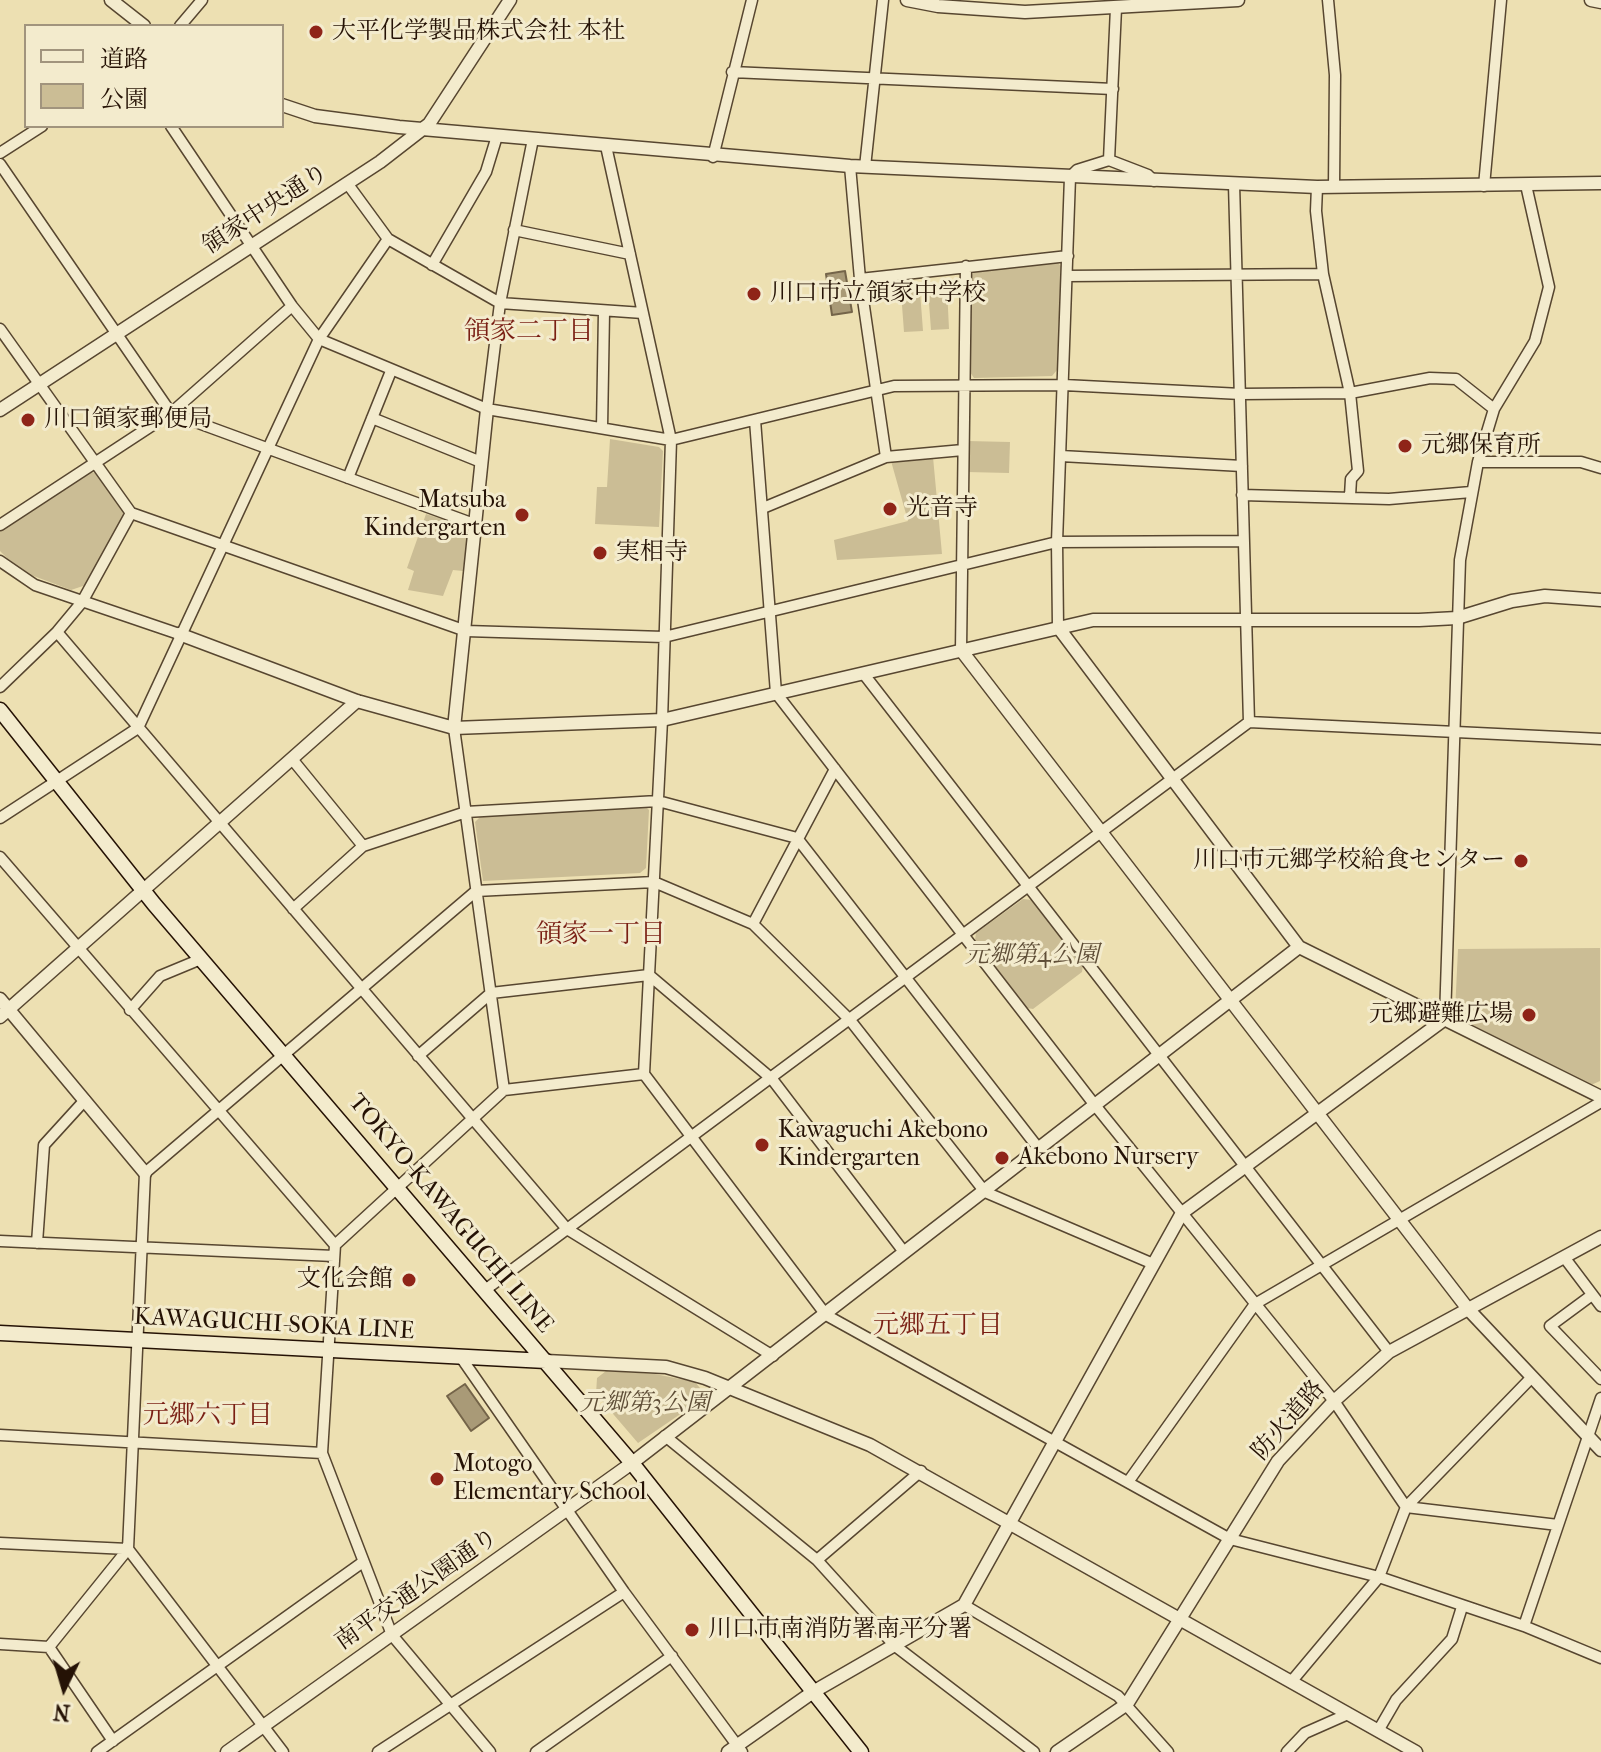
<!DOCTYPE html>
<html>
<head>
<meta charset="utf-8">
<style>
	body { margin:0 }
	#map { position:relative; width:1601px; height:1752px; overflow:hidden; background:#ede0b2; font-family:"IM FELL French Canon","Noto Serif JP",serif }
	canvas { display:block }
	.legend { position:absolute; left:24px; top:24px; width:260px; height:104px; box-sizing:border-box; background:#f3ebcd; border:2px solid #a1947d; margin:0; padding:10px 14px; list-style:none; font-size:24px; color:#251205 }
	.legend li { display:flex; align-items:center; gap:16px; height:40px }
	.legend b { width:40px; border:2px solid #a1947d }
	.north { position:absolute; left:24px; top:1648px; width:80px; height:80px; -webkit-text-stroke:6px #f3ebcd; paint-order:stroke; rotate:185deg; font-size:22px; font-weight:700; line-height:32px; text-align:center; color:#251205 }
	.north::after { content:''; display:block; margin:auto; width:28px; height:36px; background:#251205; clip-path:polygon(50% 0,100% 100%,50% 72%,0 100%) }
</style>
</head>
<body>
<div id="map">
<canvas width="1601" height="1752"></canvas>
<ul class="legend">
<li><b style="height:10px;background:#f3ebcd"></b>道路</li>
<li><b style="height:22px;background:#cbbd95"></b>公園</li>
</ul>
<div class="north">N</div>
</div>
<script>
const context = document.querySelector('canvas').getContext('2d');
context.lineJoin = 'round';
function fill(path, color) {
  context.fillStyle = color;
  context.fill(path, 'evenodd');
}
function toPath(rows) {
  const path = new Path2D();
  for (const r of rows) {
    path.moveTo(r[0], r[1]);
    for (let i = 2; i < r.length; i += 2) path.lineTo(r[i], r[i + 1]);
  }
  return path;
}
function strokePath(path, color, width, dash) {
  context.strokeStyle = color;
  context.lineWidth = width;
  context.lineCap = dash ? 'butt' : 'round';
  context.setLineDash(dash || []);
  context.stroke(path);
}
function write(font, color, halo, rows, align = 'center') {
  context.font = font + ' "IM FELL French Canon","Noto Serif JP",serif';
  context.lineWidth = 6;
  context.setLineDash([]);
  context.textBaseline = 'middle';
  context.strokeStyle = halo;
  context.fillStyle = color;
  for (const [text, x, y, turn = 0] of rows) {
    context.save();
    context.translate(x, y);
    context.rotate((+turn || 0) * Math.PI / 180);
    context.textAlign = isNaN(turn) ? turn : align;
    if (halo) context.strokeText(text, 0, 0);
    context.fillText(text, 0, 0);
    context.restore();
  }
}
fill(toPath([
	[1056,261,1061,266,1057,370,1052,376,974,378,970,372,970,277,976,270],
	[947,288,949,329,931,330,928,290],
	[920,291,923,331,904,332,901,292],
	[610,439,659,447,663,451,659,527,595,524,597,487,607,487],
	[967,441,1010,442,1009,473,967,472],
	[933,457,942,554,837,560,834,540,908,521,891,461],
	[89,472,98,473,123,508,123,517,89,584,71,590,31,575,7,558,0,551,0,531],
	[426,514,463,526,468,533,463,571,453,570,443,596,408,590,414,571,407,568],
	[645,806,649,810,646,868,640,873,483,881,475,822,480,817],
	[1023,899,1033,900,1083,965,1082,972,1033,1009,1027,1008,975,940,976,933],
	[1600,948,1600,1081,1591,1085,1461,1019,1455,1012,1458,949],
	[606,1371,655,1374,695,1382,700,1388,701,1400,638,1443,596,1394,597,1378]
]), '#cbbd95');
const water = toPath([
	[845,271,852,312,832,315,826,274,845,271],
	[465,1384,489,1418,471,1431,447,1396,465,1384]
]);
fill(water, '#a99a77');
strokePath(water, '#746449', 2);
const minor = toPath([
	[1328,0,1335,75,1334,187],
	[180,26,202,0],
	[732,72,1113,89],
	[171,126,292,306,319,339,487,409,671,440,894,386,1064,385,1241,394,1350,393,1430,378,1456,379,1494,409],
	[606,146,671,440,662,720,644,1074,826,1315,1230,1539,1379,1577,1524,1626,1601,1658],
	[0,153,42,126],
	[713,157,752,0],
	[1109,160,1148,175,1154,181],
	[0,164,171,413,474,524],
	[850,166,860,279,886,457],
	[865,167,883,0],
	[347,183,388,239,500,303,643,313],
	[1234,184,1249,722],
	[1484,186,1501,0],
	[1317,187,1316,211,1323,274,1350,393,1358,471,1351,479,1350,496],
	[514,230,630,254],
	[432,265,486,172,497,136],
	[1067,276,1323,274],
	[860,279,1068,256],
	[0,329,131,513,466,631,664,637,1057,542,1242,541],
	[487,409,500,303,533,139],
	[372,418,481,462],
	[755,420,776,693,1094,1104,1334,1401,1406,1507,1558,1525],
	[602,428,604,312],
	[1061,456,1242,466],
	[1478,462,1581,462,1601,468],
	[348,478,391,371],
	[1242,495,1389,499,1471,492],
	[763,508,886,457,963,450],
	[0,525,171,413,292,306],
	[0,561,35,585,179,634],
	[1058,627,1057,542,1070,177,1077,170,1109,160,1116,8],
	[57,632,567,1229,773,1356],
	[961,650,966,266],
	[863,673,1389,1352],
	[0,687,57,632,82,602,131,513],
	[454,728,504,1090],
	[292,759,363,846],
	[0,818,138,728,319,339,388,239],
	[0,857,335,1245],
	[293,909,363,846,466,812,658,801,797,838,1039,1149],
	[753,924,835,769],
	[130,1010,160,976,201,959],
	[1445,1019,1460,560,1478,462,1494,409,1535,341,1549,287,1526,185],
	[418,1056,491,993,649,975,772,1079,904,1252],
	[0,1241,334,1256],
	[37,1243,44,1145,85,1100],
	[1564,1257,1601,1306],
	[485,1290,1249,722,1601,739],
	[1592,1295,1550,1326,1601,1379],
	[460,1356,624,1592,742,1752],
	[0,1435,322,1453],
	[665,1436,817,1560,894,1645,1034,1752],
	[1128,1482,1255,1304,1601,1102],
	[0,1543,128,1549],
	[817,1560,921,1471],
	[964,1605,1118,1696,1168,1752],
	[1524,1626,1601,1398],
	[0,1644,49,1647],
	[1291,1682,1379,1577,1406,1507,1532,1377],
	[1378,1731,1396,1700,1452,1639,1462,1607],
	[113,1741,49,1647,128,1549],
	[97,1752,363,1562],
	[283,1752,128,1549,145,1173,476,891,654,882,753,924,850,1020,985,1192,1151,1263],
	[378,1752,624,1592],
	[490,1752,392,1635,322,1453,335,1245,504,1090,644,1074],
	[536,1752,672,1656],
	[1287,1752,1305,1733,1348,1714]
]);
const tertiary = toPath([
	[111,0,144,26],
	[907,0,938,6,1025,12,1238,0],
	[1591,0,1601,2],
	[282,105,315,116,399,127,850,166,1317,187,1601,183],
	[0,410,380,162,429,124,510,0],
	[1058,627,1299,947,1601,1097],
	[179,634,357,701,454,728,662,720,1093,620,1419,620,1457,618,1512,601,1545,596,1601,600],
	[961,650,1468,1309,1601,1450],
	[454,728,487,409],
	[0,999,145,1173],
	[0,1017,357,701],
	[546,1361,666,1367,705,1378,870,1445,1416,1752],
	[227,1752,632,1463,1299,947],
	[728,1752,813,1692,964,1605,1182,1213,1445,1019],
	[1057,1752,1127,1704,1278,1461,1334,1401,1389,1352,1601,1237]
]);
const secondary = toPath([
	[0,710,154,904,632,1463,861,1752],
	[0,1333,546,1361]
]);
strokePath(minor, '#574630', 13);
strokePath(tertiary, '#574630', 15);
strokePath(secondary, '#251205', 17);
strokePath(minor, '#f3ebcd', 10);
strokePath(tertiary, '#f3ebcd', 12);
strokePath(secondary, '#f3ebcd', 14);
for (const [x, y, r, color] of [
	[316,32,8,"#8f2418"],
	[754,294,8,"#8f2418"],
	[28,420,8,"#8f2418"],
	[1405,446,8,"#8f2418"],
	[890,509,8,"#8f2418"],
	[522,515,8,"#8f2418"],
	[600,553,8,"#8f2418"],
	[1521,861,8,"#8f2418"],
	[1529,1015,8,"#8f2418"],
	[762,1145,8,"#8f2418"],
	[1002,1158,8,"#8f2418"],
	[409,1280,8,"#8f2418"],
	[437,1479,8,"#8f2418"],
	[692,1630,8,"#8f2418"]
]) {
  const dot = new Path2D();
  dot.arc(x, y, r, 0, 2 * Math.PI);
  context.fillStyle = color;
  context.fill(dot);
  strokePath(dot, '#f3ebcd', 3);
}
write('24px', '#251205', '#f3ebcd', [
	["大平化学製品株式会社 本社",332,32],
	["川口市立領家中学校",770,294],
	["川口領家郵便局",44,420],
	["元郷保育所",1421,446],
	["Matsuba",506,501,"right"],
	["Kindergarten",506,529,"right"],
	["光音寺",906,509],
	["実相寺",616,553],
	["川口市元郷学校給食センター",1505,861,"right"],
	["元郷避難広場",1513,1015,"right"],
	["Kawaguchi Akebono",778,1131],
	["Kindergarten",778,1159],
	["Akebono Nursery",1018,1158],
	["文化会館",393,1280,"right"],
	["Motogo",453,1465],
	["Elementary School",453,1493],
	["川口市南消防署南平分署",708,1630]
], 'left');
write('24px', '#251205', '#f3ebcd', [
	["領家中央通り",266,210,-33],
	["TOKYO-KAWAGUCHI LINE",450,1214,50],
	["KAWAGUCHI-SOKA LINE",274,1325,3],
	["防火道路",1289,1421,-49],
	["南平交通公園通り",417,1590,-35]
]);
write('italic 24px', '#5f4e37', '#f3ebcd', [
	["元郷第4公園",1032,956],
	["元郷第3公園",645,1404]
]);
write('26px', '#7a1f14', '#f3ebcd', [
	["領家二丁目",529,333],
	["領家一丁目",601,936],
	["元郷五丁目",938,1327],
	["元郷六丁目",208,1417]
]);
</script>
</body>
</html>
